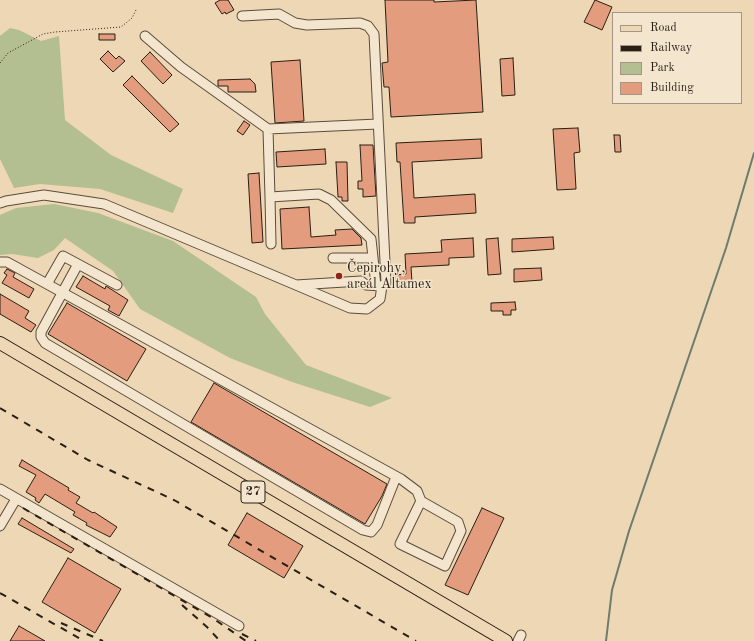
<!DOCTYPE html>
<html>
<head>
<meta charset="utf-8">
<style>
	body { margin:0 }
	#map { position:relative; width:754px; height:641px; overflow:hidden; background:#eed7b4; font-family:"Old Standard TT",serif }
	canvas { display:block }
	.legend { position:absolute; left:612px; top:12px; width:130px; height:92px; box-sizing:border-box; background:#f4e5ce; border:1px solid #a39684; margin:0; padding:5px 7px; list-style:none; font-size:12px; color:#291f14 }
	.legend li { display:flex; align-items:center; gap:8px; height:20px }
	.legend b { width:20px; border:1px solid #a39684 }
</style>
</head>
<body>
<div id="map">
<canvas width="754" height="641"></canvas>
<ul class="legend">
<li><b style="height:5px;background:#eed7b4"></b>Road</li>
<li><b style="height:5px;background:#291f14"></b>Railway</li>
<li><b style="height:11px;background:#b3bf91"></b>Park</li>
<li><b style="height:11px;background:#e39c7d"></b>Building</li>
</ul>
</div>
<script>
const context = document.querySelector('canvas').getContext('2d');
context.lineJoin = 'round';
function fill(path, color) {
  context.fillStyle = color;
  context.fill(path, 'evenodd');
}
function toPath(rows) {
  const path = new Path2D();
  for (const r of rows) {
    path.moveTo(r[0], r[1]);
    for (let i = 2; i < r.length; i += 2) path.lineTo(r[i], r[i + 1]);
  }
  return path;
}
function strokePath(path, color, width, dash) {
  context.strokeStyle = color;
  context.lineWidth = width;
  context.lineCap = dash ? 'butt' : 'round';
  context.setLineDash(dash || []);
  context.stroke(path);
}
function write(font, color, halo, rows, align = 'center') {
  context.font = font + ' "Old Standard TT",serif';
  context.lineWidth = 3;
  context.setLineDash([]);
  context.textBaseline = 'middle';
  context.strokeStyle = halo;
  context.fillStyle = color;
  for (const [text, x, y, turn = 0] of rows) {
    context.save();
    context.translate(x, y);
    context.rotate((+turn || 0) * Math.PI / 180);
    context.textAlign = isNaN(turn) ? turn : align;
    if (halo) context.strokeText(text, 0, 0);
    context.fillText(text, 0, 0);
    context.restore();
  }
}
fill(toPath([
	[10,28,19,30,41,41,59,36,65,120,111,155,183,189,173,213,100,189,40,184,14,188,0,159,0,36],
	[54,204,98,213,173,241,256,297,265,314,306,365,392,398,370,407,292,382,230,358,140,309,113,271,65,238,54,250,38,258,12,254,0,255,0,215,16,208]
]), '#b3bf91');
strokePath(toPath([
	[606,641,612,590,629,531,726,248,754,153]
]), '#6c7c6f', 2);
const building = toPath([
	[220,0,228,0,234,10,226,14,225,12,222,14,215,3,220,0],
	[385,0,434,0,434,2,476,0,483,112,391,117,389,87,384,87,382,63,388,62,385,0],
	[595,0,612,7,602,30,584,22,595,0],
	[99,34,115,34,115,40,99,40,99,34],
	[108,51,116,59,119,56,125,61,113,72,100,59,108,51],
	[150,52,172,75,163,84,141,61,150,52],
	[513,58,515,95,502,96,500,59,513,58],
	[300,60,304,121,275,123,271,62,300,60],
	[132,76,179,124,170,132,123,85,132,76],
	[250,79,255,84,256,92,228,92,228,86,218,86,218,80,250,79],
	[244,121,250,125,243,135,237,131,244,121],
	[578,128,580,152,574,153,576,189,557,190,553,129,578,128],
	[614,135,620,135,621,152,615,152,614,135],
	[481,139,482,158,412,162,414,198,475,194,476,213,415,217,415,223,404,223,400,162,397,162,396,143,481,139],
	[360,145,373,145,376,196,363,197,363,189,358,189,358,181,362,181,360,145],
	[325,149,326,164,277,167,276,152,325,149],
	[336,162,347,162,348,201,342,201,342,197,338,197,336,162],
	[259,173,263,242,252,243,248,174,259,173],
	[309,207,311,237,336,235,335,230,352,229,361,238,362,245,282,249,280,209,309,207],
	[553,237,554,249,512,252,512,239,553,237],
	[473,238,474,257,449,258,449,265,411,267,412,282,394,283,394,275,406,274,405,254,442,252,441,240,473,238],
	[498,238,501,274,488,275,486,239,498,238],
	[541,268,542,280,514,282,514,269,541,268],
	[7,269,15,273,13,277,34,289,29,298,2,283,7,275,4,273,7,269],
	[83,276,105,289,106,286,128,300,119,316,108,310,110,306,76,287,83,276],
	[0,294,29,311,25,318,36,325,31,332,0,314,0,294],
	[515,302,516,310,511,310,511,315,503,315,503,311,491,311,491,303,515,302],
	[67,303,146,349,127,381,48,334,67,303],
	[214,383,387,484,382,496,365,524,191,422,214,383],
	[22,460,69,488,68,490,80,497,76,503,93,513,94,512,117,527,110,537,86,525,87,523,73,515,75,512,45,494,39,503,35,500,36,498,26,492,36,475,19,466,22,460],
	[482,508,504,518,468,595,445,585,482,508],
	[247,513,303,546,284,578,228,545,247,513],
	[22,518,74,549,71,553,18,524,22,518],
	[68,558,121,589,95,633,42,602,68,558],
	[19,626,45,641,10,641,19,626]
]);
fill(building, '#e39c7d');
strokePath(building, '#291f14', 1);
const minor = toPath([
	[242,16,279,14,295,23,307,25,360,23,368,26,374,34,386,283,382,286],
	[145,36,181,67,268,129,378,124],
	[268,129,270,197],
	[0,203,6,201,44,195,104,204,296,285,350,308,367,309,380,299,382,286,366,285,361,281,296,285],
	[271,244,270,197,319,194,331,200,371,239,376,286],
	[333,258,373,258],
	[0,262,7,262,401,479,417,491,421,501,458,522,461,531,445,566,400,544,421,501],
	[78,264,41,332,41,337,45,343,363,530,371,532,377,525,396,477],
	[47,284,63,256,117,285],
	[0,489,239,626],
	[0,526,16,499],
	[518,641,521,635]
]);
const major = toPath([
	[0,343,506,641]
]);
strokePath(minor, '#5a4d3c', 11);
strokePath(major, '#291f14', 14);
strokePath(toPath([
	[0,63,8,53,43,34,55,32,121,27,132,18,136,10]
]), '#291f14', 1, [1, 2]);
strokePath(minor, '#f4e5ce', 9);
strokePath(major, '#eed7b4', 12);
strokePath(toPath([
	[0,408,88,460,174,500,416,641],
	[23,508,211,617,246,641],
	[0,593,84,641],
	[182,605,207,627,220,641],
	[61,623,103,641],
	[242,634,256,641]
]), '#291f14', 2, [7, 7]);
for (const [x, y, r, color] of [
	[339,276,4,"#8f2418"]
]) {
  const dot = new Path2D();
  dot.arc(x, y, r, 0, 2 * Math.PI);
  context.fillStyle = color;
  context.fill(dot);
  strokePath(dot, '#f4e5ce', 1.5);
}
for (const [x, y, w] of [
	[253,492,24]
]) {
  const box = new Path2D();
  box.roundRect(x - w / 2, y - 11, w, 22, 3);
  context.fillStyle = '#f4e5ce';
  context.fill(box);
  strokePath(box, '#291f14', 1);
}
write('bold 13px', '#291f14', null, [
	["27",253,492]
]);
write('14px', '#291f14', '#f4e5ce', [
	["Čepirohy,",347,268],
	["areál Altamex",347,284]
], 'left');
</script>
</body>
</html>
